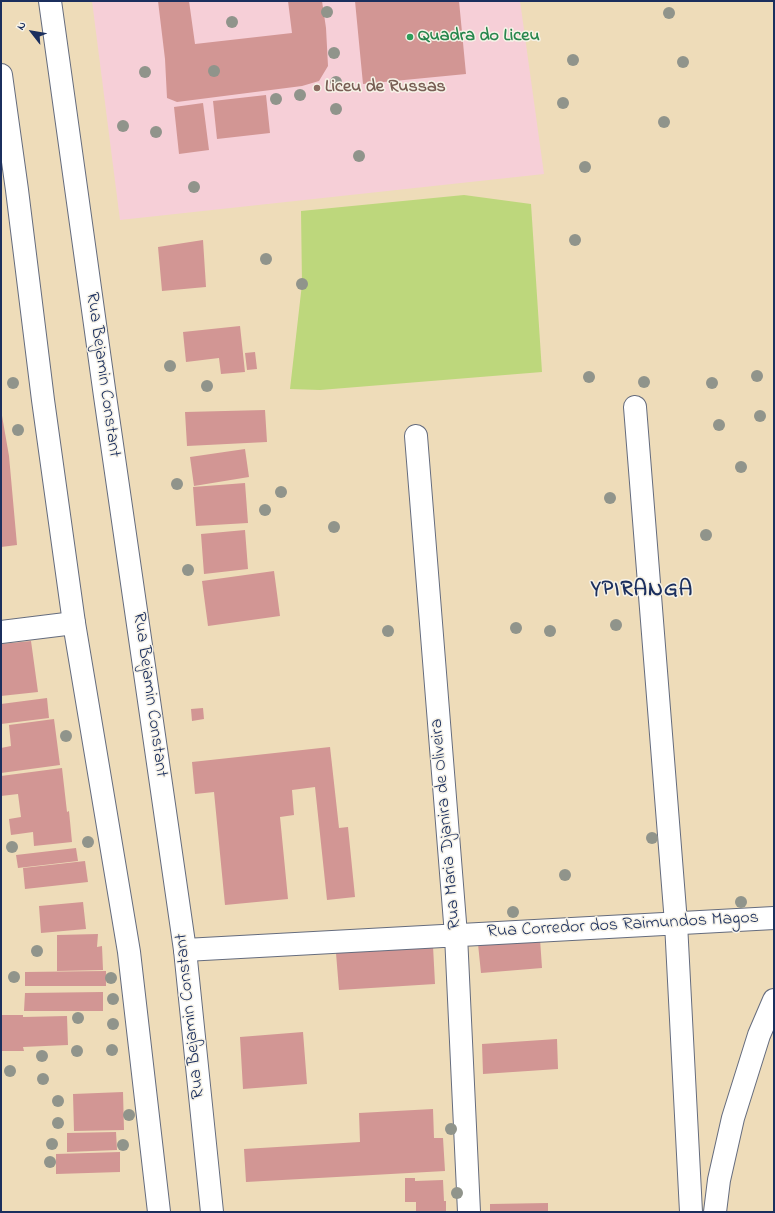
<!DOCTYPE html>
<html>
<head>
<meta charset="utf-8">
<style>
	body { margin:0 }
	#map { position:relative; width:775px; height:1213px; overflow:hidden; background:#eedcb9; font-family:"Indie Flower",sans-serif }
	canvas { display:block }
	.frame { position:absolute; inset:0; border:2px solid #1b2f5e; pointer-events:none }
	.north { position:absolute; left:12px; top:12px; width:40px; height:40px; -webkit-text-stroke:3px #f7f3e8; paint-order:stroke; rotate:301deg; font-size:11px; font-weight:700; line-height:16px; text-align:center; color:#1b2f5e }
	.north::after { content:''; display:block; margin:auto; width:14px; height:18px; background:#1b2f5e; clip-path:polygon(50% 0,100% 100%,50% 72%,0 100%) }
</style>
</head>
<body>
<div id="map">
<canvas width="775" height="1213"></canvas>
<div class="frame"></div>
<div class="north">N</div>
</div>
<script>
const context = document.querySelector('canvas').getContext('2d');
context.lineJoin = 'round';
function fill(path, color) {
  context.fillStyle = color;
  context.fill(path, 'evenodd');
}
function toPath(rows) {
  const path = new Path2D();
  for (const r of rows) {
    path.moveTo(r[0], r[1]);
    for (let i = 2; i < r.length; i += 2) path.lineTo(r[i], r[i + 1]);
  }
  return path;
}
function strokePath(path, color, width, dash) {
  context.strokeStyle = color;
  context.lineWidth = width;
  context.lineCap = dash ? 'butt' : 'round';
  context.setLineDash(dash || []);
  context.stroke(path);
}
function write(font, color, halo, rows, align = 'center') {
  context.font = font + ' "Indie Flower",sans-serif';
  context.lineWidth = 3;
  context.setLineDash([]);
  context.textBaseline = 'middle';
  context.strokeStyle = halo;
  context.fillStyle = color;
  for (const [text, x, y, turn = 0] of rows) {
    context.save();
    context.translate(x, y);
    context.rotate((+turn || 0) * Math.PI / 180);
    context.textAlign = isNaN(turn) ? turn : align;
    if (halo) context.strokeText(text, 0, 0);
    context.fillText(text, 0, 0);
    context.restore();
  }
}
fill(toPath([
	[92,1,520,1,544,174,120,220]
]), '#f6cfd7');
fill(toPath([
	[464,195,531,204,542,372,320,390,290,389,302,284,301,211]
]), '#bdd77c');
fill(toPath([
	[158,1,189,1,195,44,292,33,288,1,322,1,326,28,328,66,319,81,302,86,177,102,167,98,165,59],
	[355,1,459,1,466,74,363,84],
	[266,95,270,133,217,139,213,101],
	[203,103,209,150,179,154,174,107],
	[203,240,206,287,162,291,158,247],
	[240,326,245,372,221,374,219,358,186,362,183,332],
	[255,352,257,369,247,370,245,353],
	[1,410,9,456,17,545,1,547],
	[265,410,267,442,187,446,185,412],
	[245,449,249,477,194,486,190,457],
	[245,483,248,523,196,526,193,487],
	[245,530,248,569,204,574,201,534],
	[274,571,280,616,208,626,202,581],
	[31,641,38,692,1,696,1,644],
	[47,698,49,718,1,724,1,704],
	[203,708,204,719,192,721,191,709],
	[54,719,60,765,1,773,1,748,11,746,9,725],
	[330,747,339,828,348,827,355,897,327,900,315,787,292,790,294,815,280,817,288,899,225,905,214,792,195,794,192,762],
	[62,768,67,812,69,811,72,842,34,846,33,832,11,835,9,819,21,817,18,794,1,796,1,776],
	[76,848,78,861,18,868,16,855],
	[85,861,88,882,25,889,23,868],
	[83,902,86,929,41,933,39,906],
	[98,934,97,947,102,946,103,970,57,971,57,935],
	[540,939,542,968,481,973,478,944],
	[433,946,435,984,339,990,336,953],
	[106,971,106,986,25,986,25,972],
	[103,992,103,1011,24,1011,25,993],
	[1,1015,23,1015,23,1017,67,1016,68,1045,23,1047,24,1051,1,1051],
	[303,1032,307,1084,243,1089,240,1037],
	[557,1039,558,1069,483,1074,482,1044],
	[123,1092,124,1130,74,1131,73,1094],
	[433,1109,434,1138,443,1138,445,1171,246,1182,244,1149,360,1142,359,1113],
	[116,1132,117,1150,67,1152,67,1133],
	[120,1152,120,1172,56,1174,56,1154],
	[405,1178,415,1178,415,1181,443,1180,444,1201,446,1201,446,1212,416,1212,416,1202,405,1202],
	[548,1203,548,1212,490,1212,490,1204]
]), '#d29694');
const minor = toPath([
	[635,407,676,923,691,1212],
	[416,436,456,935,469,1212],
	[1,632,74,623],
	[185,950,774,918],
	[715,1212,719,1180,733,1118,759,1035,774,1000]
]);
const primary = toPath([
	[50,1,105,396,185,950,212,1212],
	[1,75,17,190,43,400,74,623,129,952,159,1212]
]);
strokePath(minor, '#656c7e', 24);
strokePath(primary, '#656c7e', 24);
strokePath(minor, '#fff', 22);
strokePath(primary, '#fff', 22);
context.fillStyle = '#90948b';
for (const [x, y] of [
	[327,12],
	[669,13],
	[232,22],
	[334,53],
	[573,60],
	[683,62],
	[214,71],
	[145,72],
	[336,82],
	[300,95],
	[276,99],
	[563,103],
	[336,109],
	[664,122],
	[123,126],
	[156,132],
	[359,156],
	[585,167],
	[194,187],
	[575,240],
	[266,259],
	[302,284],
	[170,366],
	[757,376],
	[589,377],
	[644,382],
	[13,383],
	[712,383],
	[207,386],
	[760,416],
	[719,425],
	[18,430],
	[741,467],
	[177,484],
	[281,492],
	[610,498],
	[265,510],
	[334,527],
	[706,535],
	[188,570],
	[616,625],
	[516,628],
	[388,631],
	[550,631],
	[66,736],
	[652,838],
	[88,842],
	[12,847],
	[565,875],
	[741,902],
	[513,912],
	[37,951],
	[14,977],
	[111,978],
	[113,999],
	[78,1018],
	[113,1024],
	[112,1050],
	[77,1051],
	[42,1056],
	[10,1071],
	[43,1079],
	[58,1101],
	[129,1115],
	[58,1123],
	[451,1129],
	[52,1144],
	[123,1145],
	[50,1162],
	[457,1193]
]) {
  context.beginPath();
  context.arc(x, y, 6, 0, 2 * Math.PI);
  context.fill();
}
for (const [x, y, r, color] of [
	[410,37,4,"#2e9e5b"],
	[317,88,4,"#8d6e63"]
]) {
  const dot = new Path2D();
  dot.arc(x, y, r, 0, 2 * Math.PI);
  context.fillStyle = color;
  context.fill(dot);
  strokePath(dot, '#f7f3e8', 1.5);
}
write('bold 18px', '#27864d', '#f7f3e8', [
	["Quadra do Liceu",418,37]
], 'left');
write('bold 18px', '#785e54', '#f7f3e8', [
	["Liceu de Russas",325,88]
], 'left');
write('18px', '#1b2f5e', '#f7f3e8', [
	["Rua Bejamin Constant",102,375,82],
	["Rua Bejamin Constant",149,695,82],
	["Rua Maria Djanira de Oliveira",447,824,-95],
	["Rua Corredor dos Raimundos Magos",623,926,-3],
	["Rua Bejamin Constant",191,1016,-96]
]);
context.letterSpacing = '1px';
write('bold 22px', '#1b2f5e', '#f7f3e8', [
	["YPIRANGA",642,591]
]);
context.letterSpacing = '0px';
</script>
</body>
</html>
